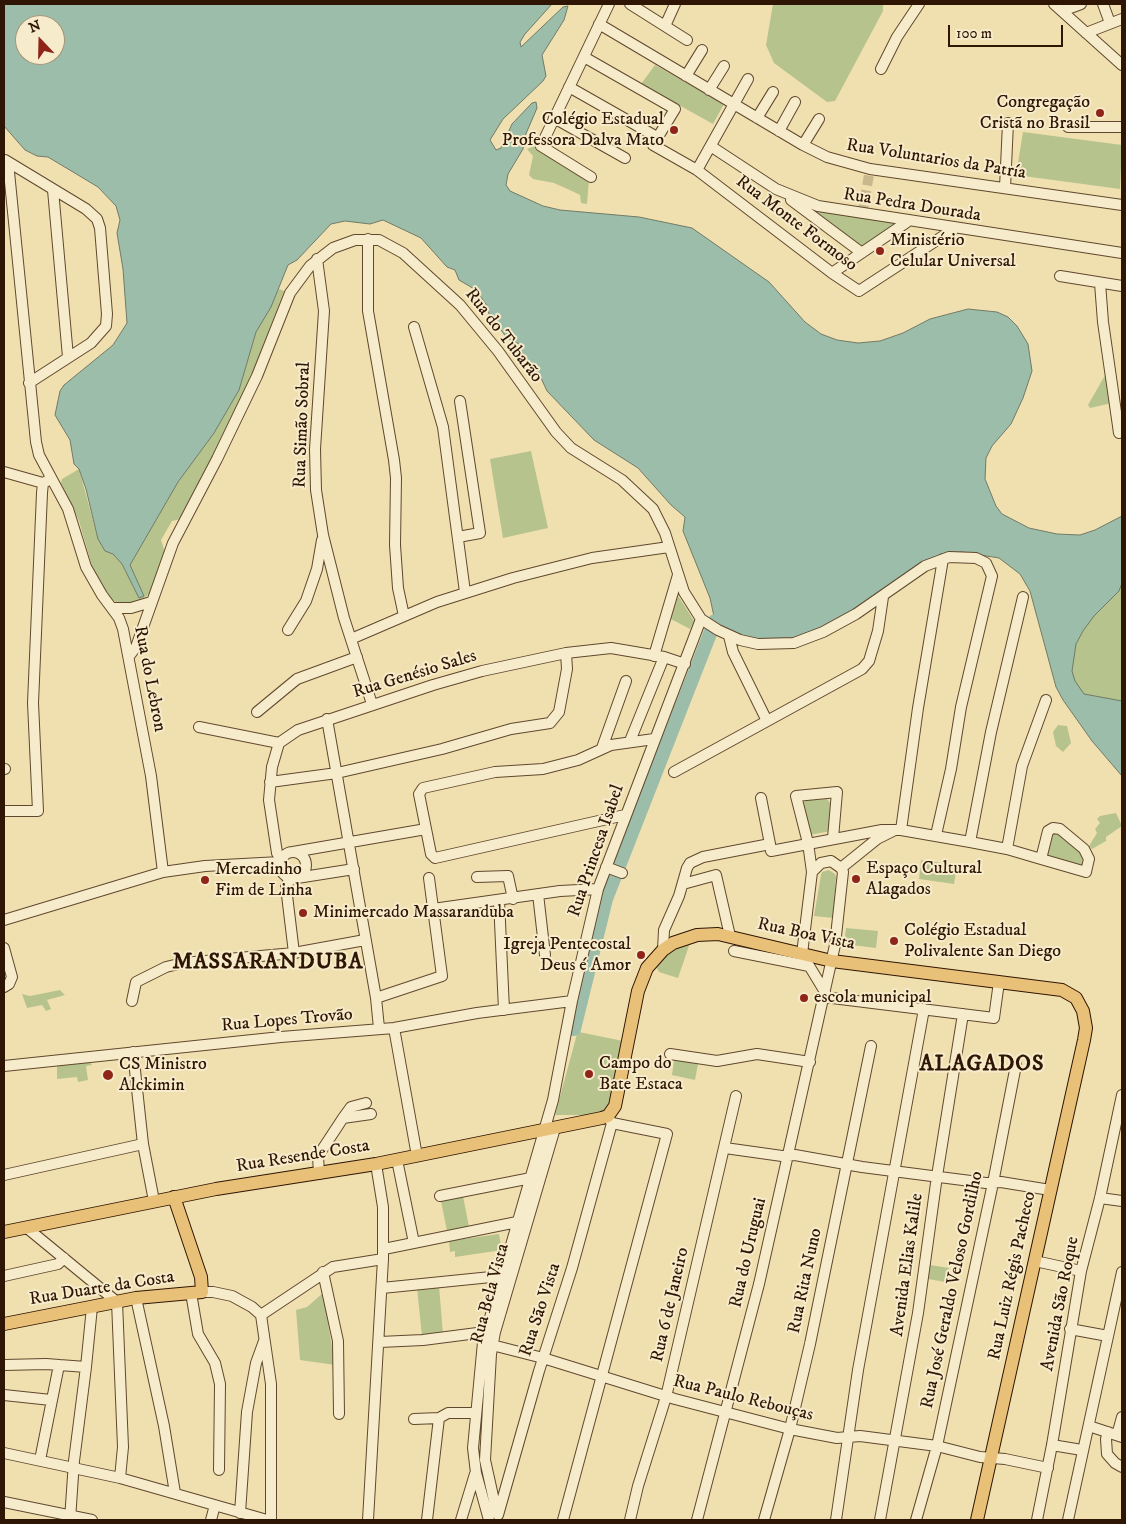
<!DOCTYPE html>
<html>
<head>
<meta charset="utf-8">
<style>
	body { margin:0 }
	#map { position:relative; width:1126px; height:1524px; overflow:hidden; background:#f1e0af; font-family:"IM FELL DW Pica",serif }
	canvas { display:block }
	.frame { position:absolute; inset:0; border:5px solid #2f1503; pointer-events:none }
	.north { position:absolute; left:15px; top:15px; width:50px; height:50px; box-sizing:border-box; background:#f6ebcb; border:1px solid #a6957b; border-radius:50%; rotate:339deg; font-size:14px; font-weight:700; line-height:20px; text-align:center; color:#2f1503 }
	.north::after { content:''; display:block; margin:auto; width:18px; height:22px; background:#8f2418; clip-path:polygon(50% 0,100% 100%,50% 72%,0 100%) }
	.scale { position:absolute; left:948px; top:25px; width:115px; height:22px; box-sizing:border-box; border:2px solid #2f1503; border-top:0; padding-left:6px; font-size:15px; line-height:18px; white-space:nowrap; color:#2f1503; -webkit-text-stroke:4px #f6ebcb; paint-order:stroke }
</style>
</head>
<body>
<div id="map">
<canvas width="1126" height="1524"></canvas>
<div class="frame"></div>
<div class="north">N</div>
<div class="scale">100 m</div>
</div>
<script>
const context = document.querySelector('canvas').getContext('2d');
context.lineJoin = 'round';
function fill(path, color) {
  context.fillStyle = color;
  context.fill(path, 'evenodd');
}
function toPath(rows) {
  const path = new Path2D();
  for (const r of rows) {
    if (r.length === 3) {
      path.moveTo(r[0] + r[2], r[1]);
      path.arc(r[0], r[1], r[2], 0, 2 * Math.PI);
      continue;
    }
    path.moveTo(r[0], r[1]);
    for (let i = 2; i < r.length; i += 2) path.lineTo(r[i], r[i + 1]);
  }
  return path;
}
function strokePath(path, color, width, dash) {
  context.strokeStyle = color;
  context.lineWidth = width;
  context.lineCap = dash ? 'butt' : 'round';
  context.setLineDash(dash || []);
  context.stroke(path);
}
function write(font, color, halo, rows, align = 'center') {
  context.font = font + ' "IM FELL DW Pica",serif';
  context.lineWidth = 4;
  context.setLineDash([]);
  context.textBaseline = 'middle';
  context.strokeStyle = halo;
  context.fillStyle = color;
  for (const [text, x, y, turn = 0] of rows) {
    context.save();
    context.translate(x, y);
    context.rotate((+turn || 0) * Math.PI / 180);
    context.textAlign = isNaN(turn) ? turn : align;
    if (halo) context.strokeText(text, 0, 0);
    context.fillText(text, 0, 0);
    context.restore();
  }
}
fill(toPath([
	[773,4,883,4,883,11,835,101,827,102,774,63,766,45],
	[655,65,724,104,713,124,641,84],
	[1023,132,1122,145,1120,189,1016,175],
	[538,145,589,179,587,204,581,203,580,195,574,192,554,183,533,179,529,175,533,156,527,149],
	[804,207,817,209,900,224,862,251],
	[279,289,284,291,244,394,181,519,172,521,161,540,165,552,149,594,140,601,119,604,111,599,102,585,92,566,79,521,61,483,62,479,79,469,98,539,105,551,113,554,122,564,139,598,144,596,130,565,178,482,214,433,239,390,256,332],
	[1108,370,1112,403,1090,408,1088,405],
	[531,451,548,528,503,538,490,459],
	[1122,562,1122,758,1056,679],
	[677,594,694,621,690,629,669,618],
	[1058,725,1067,726,1071,743,1063,752,1056,746,1053,732],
	[827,799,831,804,831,831,809,835,803,803,806,800],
	[1116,813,1122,826,1106,837,1106,841,1092,849,1089,846,1097,833,1095,829,1100,823,1097,819,1100,816],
	[1054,832,1061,833,1083,855,1082,865,1079,866,1046,857,1050,837],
	[921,860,957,865,954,884,919,879],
	[829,870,835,874,836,877,833,918,814,916,821,875,822,872],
	[846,928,878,931,876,948,844,944],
	[691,940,678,978,659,972,655,965,671,947],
	[60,990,65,995,47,1000,51,1009,46,1011,42,1005,27,1008,22,994,30,996],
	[579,1032,623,1041,607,1111,601,1115,555,1115,577,1034],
	[88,1059,92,1065,86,1066,88,1080,78,1082,77,1077,57,1079,57,1066],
	[674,1060,698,1064,695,1080,672,1075],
	[462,1191,470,1232,448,1236,440,1196],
	[499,1234,502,1250,455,1257,455,1251,450,1252,449,1241],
	[930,1265,949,1268,945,1282,928,1279],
	[439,1286,443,1334,422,1336,417,1288],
	[323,1293,335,1365,300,1360,296,1310,307,1307]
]), '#b6c38d');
const water = toPath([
	[4,4,552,4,525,34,520,42,521,47,563,7,568,6,564,20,542,55,546,76,543,81,503,119,490,140,496,150,501,148,512,124,532,103,536,102,537,108,525,136,523,149,508,174,506,185,510,191,543,206,560,210,639,217,692,228,769,282,805,322,821,334,837,340,858,343,880,341,903,333,930,319,968,309,997,312,1008,317,1017,326,1028,344,1032,371,1023,398,1011,424,992,446,986,458,985,479,996,506,1002,514,1029,528,1057,534,1080,535,1095,530,1122,516,1122,583,1119,591,1094,616,1083,631,1076,644,1072,671,1075,681,1084,694,1122,701,1122,776,1092,741,1063,700,1056,687,1030,591,1020,574,999,558,962,552,947,554,878,597,811,633,785,640,762,640,744,636,720,625,715,621,710,598,683,531,685,517,671,505,638,468,594,440,547,391,540,376,526,363,519,344,507,338,489,314,487,306,476,290,459,280,455,270,447,267,421,238,383,220,370,224,345,221,331,224,297,260,288,265,271,307,256,332,239,390,214,433,178,482,130,565,144,596,139,598,122,564,113,554,105,551,98,539,86,489,79,469,74,464,70,440,55,415,60,391,64,385,113,345,127,323,123,269,117,233,120,220,116,206,98,187,48,157,37,156,25,150,4,126,4,4],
	[25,25,55,25,55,55,25,55,25,25]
]);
fill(water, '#9bbda9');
strokePath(water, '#707a67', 1);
strokePath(toPath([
	[574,1029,606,899,715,621]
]), '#9bbda9', 14);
strokePath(toPath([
	[862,215,870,169]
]), '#cab78d', 10, [10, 5]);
const minor = toPath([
	[630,4,687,40],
	[1054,4,1122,65],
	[1103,4,1110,23],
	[1062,11,1081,4],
	[599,24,803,145,827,157,870,169,1122,205],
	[665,26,675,4],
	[1086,33,1122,19],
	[584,57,675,109,653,145,697,170,832,273,859,291,954,229],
	[881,69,897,37,919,4],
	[686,76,702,50],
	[569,87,657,137],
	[709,90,724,66],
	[554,118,625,158],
	[757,118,773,92],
	[1068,127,1122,127],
	[779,131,795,102],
	[803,145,819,119],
	[712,147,776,189,818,206,1122,253],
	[5,160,86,209,97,219,100,228,107,314,106,326,91,343,29,383],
	[8,162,36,442,39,455,68,509,86,567,102,595,119,618,123,629,151,776,163,872],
	[697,170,748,79],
	[591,177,541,146,609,4],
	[1005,188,1008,123],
	[53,190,68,357],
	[791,200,862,253],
	[368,239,368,311,394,460,396,478,395,545,398,588,404,616],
	[317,259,324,311,315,449,316,490,323,535,344,618,372,704],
	[832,273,907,222],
	[1060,276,1122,286],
	[1100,283,1103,322,1119,433,1122,430],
	[414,327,443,427,465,592],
	[4,472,43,483],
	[458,537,480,533,460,401],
	[112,608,131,608,151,602],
	[288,630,306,601,317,569,322,540],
	[729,636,733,652,767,721],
	[351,639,437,602,513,578,592,558,669,547],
	[130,655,136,647,173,543,217,459,257,376,290,293,310,266,333,248,355,240,379,240,403,253,460,305,498,351,556,432,571,448,622,480,653,509,665,533,684,592,701,619,718,630,740,640,758,644,794,643,823,632,856,614,925,566,949,557,976,558,986,563,992,576,961,707,951,769,936,835],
	[654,656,678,575],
	[257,712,297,679,357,657],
	[327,719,376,998,379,1028],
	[199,727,279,743],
	[630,741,664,657],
	[602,748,626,681],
	[4,769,5,769],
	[674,772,862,669,869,661,878,631,883,597],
	[270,782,337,773,442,749,511,729,550,723,559,712,567,669,566,653],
	[761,798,770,844],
	[4,811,38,811,33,703,42,493,43,483,51,479],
	[625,815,435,858,431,854,419,794,423,788,495,772,543,769,578,760,611,745,654,739],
	[901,830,918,708,943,559],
	[970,842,991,732,1023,597],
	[1007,849,1022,766,1046,700],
	[293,852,426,829],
	[293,865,13],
	[281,860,277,853,269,800,272,767,279,743,298,730,433,685,482,671,566,653,611,648,664,657,685,664],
	[606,867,622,873],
	[841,868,877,839,893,831],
	[477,877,508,876,513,899],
	[293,878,288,882,286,887,294,953],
	[297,878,354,869],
	[683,884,716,875,730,936],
	[538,894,545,955],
	[499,900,504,1010],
	[433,909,560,891,598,889],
	[4,920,163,872,205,866,280,862],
	[4,948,12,977,9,984,4,987],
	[663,950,664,930,679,896,687,868,690,863,703,857,770,844,771,851,882,830,901,830,970,842,1007,849,1041,859,1086,872,1089,859,1084,849,1060,829,1053,828,1048,831,1041,859],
	[734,951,809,966],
	[825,992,802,954,812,872,808,843,796,796,837,792,833,838],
	[824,997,994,1018,999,982],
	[376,998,442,976,429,878],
	[132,1001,136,982,166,967,183,963,294,953,365,940],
	[394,1028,417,1156],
	[133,1052,143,1144,154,1201],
	[670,1054,717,1061,757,1054,810,1062],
	[4,1066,281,1037,394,1028,477,1013,572,1001],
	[343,1118,351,1107,366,1103],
	[725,1148,782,1156,795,1155,862,1167,986,1183,1001,1182,1050,1190],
	[397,1160,414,1243],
	[319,1174,318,1156,343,1118,371,1114],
	[4,1175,143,1144],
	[440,1196,531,1178],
	[1100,1198,1122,1201],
	[27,1228,117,1302,123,1447,120,1478],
	[384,1249,517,1222],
	[1035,1261,1081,1271],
	[323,1272,338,1341,339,1414],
	[4,1276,58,1264,64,1258],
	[382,1288,501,1276],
	[202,1292,213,1292,232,1296,252,1307,261,1315],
	[191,1293,198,1334,215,1363,220,1384,219,1470],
	[136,1298,164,1426,175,1493],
	[261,1315,271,1384,271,1520],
	[261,1315,333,1267,383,1259],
	[1070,1329,1108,1336],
	[380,1342,423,1340,485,1332],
	[492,1345,543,1358,675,1399,790,1429,837,1438,860,1436,937,1446,980,1457,1005,1459,1048,1468],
	[4,1365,46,1364,86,1367],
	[4,1395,51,1400],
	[414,1419,439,1418,448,1413,476,1413],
	[1089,1426,1122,1437],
	[1108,1432,1106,1439,1107,1454,1115,1463,1122,1467],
	[1117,1435,1122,1417],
	[1052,1445,1082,1450],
	[4,1453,120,1478,267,1520],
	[40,1460,59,1365],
	[4,1502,92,1520],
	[240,1513,247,1412,256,1363,264,1341],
	[497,1514,485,1460,491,1354,495,1332,555,1128],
	[498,1515,539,1371,572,1268,612,1123,609,1119],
	[70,1520,74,1461,86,1367,92,1307],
	[211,1520,215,1505],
	[368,1520,383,1259,383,1207,376,1164],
	[427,1520,439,1418],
	[461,1520,475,1474],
	[489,1520,476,1473,473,1448,483,1342,553,1100,572,1001,598,889,701,619],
	[563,1520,667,1134,612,1123],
	[630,1520,638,1486,666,1397,736,1096],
	[697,1520,759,1284,835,945,843,872,841,868,831,861,821,863,812,872],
	[764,1520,790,1429,810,1344,871,1046],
	[836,1520,858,1370,924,1009],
	[880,1520,918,1313,937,1176,963,1014],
	[916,1520,937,1446,993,1183,1016,1065],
	[1037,1520,1052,1445,1081,1271,1100,1198,1122,1095],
	[1068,1520,1122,1272]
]);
const major = toPath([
	[4,1232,216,1189,376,1164,602,1118,608,1116,615,1106,638,991,647,968,663,950,673,943,697,935,718,934,832,961,1062,990,1076,998,1083,1011,1086,1028,1084,1040,977,1520],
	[4,1324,136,1298,202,1292,201,1277,174,1197]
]);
strokePath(minor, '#60482e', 12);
strokePath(major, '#2f1503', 14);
strokePath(minor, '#f6ebcb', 10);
strokePath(major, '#e8c078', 12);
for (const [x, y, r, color] of [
	[1100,113,5,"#8f2418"],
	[674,130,5,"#8f2418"],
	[880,251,5,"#8f2418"],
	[856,879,5,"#8f2418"],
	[205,880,5,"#8f2418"],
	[303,913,5,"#8f2418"],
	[894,941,5,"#8f2418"],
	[641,955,5,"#8f2418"],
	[804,998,5,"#8f2418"],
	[589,1074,5,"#8f2418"],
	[108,1075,6,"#8f2418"]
]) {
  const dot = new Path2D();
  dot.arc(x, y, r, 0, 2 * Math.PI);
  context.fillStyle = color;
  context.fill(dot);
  strokePath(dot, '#f6ebcb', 2);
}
write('18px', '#2f1503', '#f6ebcb', [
	["Congregação",1090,103,"right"],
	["Cristã no Brasil",1090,124,"right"],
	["Colégio Estadual",664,120,"right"],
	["Professora Dalva Mato",664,141,"right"],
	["Ministério",890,241],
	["Celular Universal",890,262],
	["Espaço Cultural",866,869],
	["Alagados",866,890],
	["Mercadinho",215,870],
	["Fim de Linha",215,891],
	["Minimercado Massaranduba",313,913],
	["Colégio Estadual",904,931],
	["Polivalente San Diego",904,952],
	["Igreja Pentecostal",631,945,"right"],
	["Deus é Amor",631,966,"right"],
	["escola municipal",814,998],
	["Campo do",599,1064],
	["Bate Estaca",599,1085],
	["CS Ministro",119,1065],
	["Alckimin",119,1086]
], 'left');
write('18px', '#2f1503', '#f6ebcb', [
	["Rua Voluntarios da Patría",936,160,9],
	["Rua Pedra Dourada",912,206,9],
	["Rua Monte Formoso",796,224,37],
	["Rua do Tubarão",503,336,52],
	["Rua Simão Sobral",303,425,-88],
	["Rua Genésio Sales",415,675,-17],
	["Rua do Lebron",149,679,79],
	["Rua Princesa Isabel",597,851,-71],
	["Rua Boa Vista",806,935,12],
	["Rua Lopes Trovão",287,1021,-5],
	["Rua Resende Costa",303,1157,-9],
	["Rua do Uruguai",749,1253,-77],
	["Avenida Elias Kalile",908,1265,-82],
	["Rua Luiz Régis Pacheco",1013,1276,-78],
	["Rua Rita Nuno",806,1281,-78],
	["Rua Duarte da Costa",102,1289,-9],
	["Rua José Geraldo Veloso Gordilho",953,1290,-78],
	["Rua Bela Vista",491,1294,-75],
	["Avenida São Roque",1061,1304,-79],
	["Rua 6 de Janeiro",671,1305,-77],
	["Rua São Vista",541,1310,-72],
	["Rua Paulo Rebouças",743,1399,14]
]);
context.letterSpacing = '1px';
write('bold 22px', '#2f1503', '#f6ebcb', [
	["MASSARANDUBA",268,963],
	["ALAGADOS",982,1065]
]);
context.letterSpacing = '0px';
</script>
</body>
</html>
